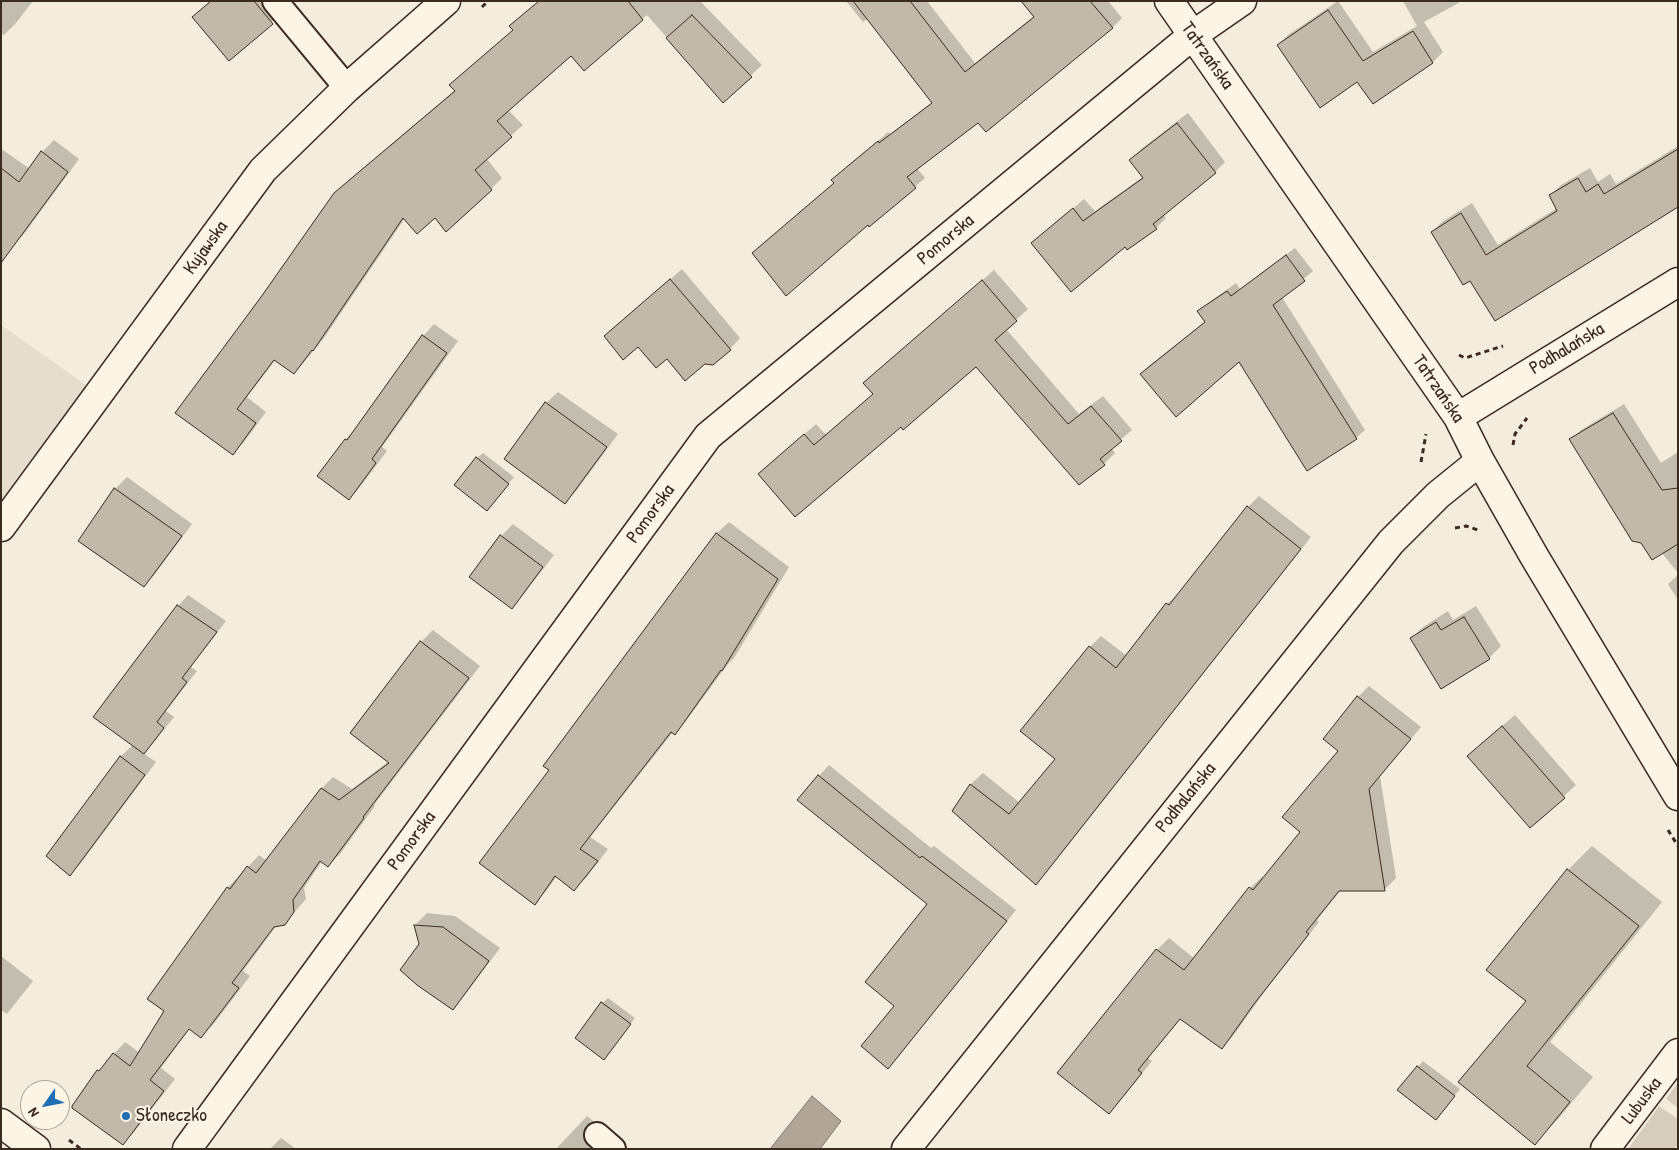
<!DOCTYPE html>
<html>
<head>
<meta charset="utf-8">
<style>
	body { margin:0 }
	#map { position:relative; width:1679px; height:1150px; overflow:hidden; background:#f4eddd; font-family:"Patrick Hand",sans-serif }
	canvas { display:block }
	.frame { position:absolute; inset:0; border:2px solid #3b2a1e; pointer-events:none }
	.north { position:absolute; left:20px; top:1080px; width:50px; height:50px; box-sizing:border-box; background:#fcf5e5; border:1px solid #afa495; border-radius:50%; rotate:237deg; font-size:14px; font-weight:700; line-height:20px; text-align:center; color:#3b2a1e }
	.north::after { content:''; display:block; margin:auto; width:18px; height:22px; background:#1f6fb2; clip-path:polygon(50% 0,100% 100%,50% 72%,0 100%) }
</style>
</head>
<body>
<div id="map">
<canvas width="1679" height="1150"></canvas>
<div class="frame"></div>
<div class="north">N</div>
</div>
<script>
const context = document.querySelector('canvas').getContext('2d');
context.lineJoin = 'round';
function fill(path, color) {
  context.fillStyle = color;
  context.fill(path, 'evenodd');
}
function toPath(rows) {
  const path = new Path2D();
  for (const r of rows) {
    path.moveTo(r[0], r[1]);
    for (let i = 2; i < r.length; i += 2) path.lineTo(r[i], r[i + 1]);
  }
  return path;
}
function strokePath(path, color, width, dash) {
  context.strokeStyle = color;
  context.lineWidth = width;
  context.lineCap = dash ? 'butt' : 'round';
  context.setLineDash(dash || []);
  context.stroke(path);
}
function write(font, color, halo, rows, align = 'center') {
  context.font = font + ' "Patrick Hand",sans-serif';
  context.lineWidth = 4;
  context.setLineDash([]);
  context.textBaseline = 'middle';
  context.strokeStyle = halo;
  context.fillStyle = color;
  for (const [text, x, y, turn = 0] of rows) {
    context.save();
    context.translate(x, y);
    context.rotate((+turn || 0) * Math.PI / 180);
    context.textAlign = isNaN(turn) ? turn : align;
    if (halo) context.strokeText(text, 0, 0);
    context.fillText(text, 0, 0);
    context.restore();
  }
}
fill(toPath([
	[1,325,96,392,1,521]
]), '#e5ddce');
fill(toPath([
	[1678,1082,1678,1108,1666,1099],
	[1659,1106,1678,1119,1678,1144,1674,1149,1628,1149]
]), '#d6cdbd');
const water = toPath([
	[812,1096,841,1121,820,1149,770,1149,812,1096]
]);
fill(water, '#b0a596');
strokePath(water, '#817466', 1);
fill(toPath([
	[1,1,33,1,16,23,4,35,1,33],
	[210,1,276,1,284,11,229,59,194,17],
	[539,1,700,1,762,65,723,101,647,15,584,70,571,54,508,110,523,125,486,158,502,178,491,189,435,216,405,218,324,338,305,361,294,373,276,359,247,397,266,412,244,442,233,453,177,413,262,298,335,194,347,182,455,90,451,85,514,29],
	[846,1,927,1,975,63,1034,16,1033,1,1108,1,1122,18,1112,28,979,121,917,168,925,178,870,225,833,180,888,132,890,134,933,102,868,18,863,22],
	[1338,1,1373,52,1417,26,1403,1,1462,1,1424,22,1443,52,1433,62,1358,80,1278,45,1288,35],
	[1188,113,1225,162,1215,172,1163,214,1166,218,1156,228,1125,245,1033,243,1084,199,1095,211,1144,176,1131,160,1141,149],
	[54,140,79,159,24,234,13,245,1,237,1,151,3,150,30,169,42,152],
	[1678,146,1678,208,1677,206,1470,279,1432,232,1443,221,1472,203,1498,245,1557,208,1550,196,1561,185,1590,168,1598,182,1610,174,1616,184],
	[1295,248,1313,271,1282,297,1365,430,1356,438,1239,360,1141,374,1150,365,1206,321,1199,312,1208,303,1236,283,1240,289],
	[682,269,740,338,730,349,667,358,639,346,617,326],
	[994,270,1028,309,1006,329,1079,414,1103,396,1132,430,1111,448,1115,453,1104,464,976,365,901,425,759,474,816,424,826,435,874,394,864,383],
	[434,324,458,341,382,447,387,451,360,487,349,499,346,439,358,427,423,336],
	[558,392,618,434,577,490,565,502,546,403],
	[1624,404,1661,463,1678,452,1678,573,1571,440,1581,430],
	[483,453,514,477,487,510,477,458],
	[127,477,192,524,155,574,143,586,80,541,115,489],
	[1259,496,1311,537,1047,872,1036,883,954,811,971,784,983,773,1020,803,1057,759,1090,647,1101,636,1127,656,1167,604,1179,593,1180,593,1248,507],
	[729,522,789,567,734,658,727,665,686,721,674,733,673,732,590,837,608,849,586,878,574,889,557,876,546,891,534,903,550,770,545,766,717,533],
	[513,524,554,555,523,595,512,607,501,536],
	[1678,575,1678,600,1668,584],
	[188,595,226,621,191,667,197,671,166,711,174,717,154,742,143,753,156,762,81,863,70,874,48,856,121,756,133,745,95,717,178,606],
	[1476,606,1501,646,1489,658,1442,687,1411,639,1423,627,1448,611,1453,620],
	[433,630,480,666,374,805,375,806,340,854,328,865,322,861,304,888,306,899,284,924,277,925,243,971,250,976,213,1025,201,1036,190,1028,161,1068,175,1079,134,1132,123,1143,98,1071,125,1042,140,1053,166,1011,149,999,228,887,248,867,259,855,267,861,322,788,333,777,352,789,389,761,352,733,421,642],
	[1369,686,1421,727,1380,776,1396,878,1385,889,1341,890,1317,920,1319,922,1265,991,1233,1036,1222,1048,1181,1018,1148,1058,1152,1061,1120,1101,1108,1113,1058,1072,1157,950,1169,938,1195,959,1250,888,1262,877,1264,879,1302,832,1339,751,1358,697],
	[1515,715,1576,785,1531,826,1481,744],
	[829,765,931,848,934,846,1016,910,898,1057,888,1067,896,1006,928,904,819,776],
	[1592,846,1662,902,1550,1042,1593,1077,1558,1119,1535,1143,1459,1081,1527,1001,1488,970,1568,870],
	[427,913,455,916,500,948,464,996,453,1008,421,945,415,925],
	[1,956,33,981,7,1014,1,1010],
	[608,998,635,1018,609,1052,602,1003],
	[1423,1061,1460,1089,1441,1113,1418,1067],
	[587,1116,627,1149,556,1149],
	[281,1138,296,1149,270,1149]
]), '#0003');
const building = toPath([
	[211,1,254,1,273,24,229,61,192,17,211,1],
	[539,1,628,1,643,20,584,71,571,56,497,121,512,137,475,170,492,190,446,232,435,218,417,234,403,218,313,351,312,350,294,374,274,360,237,409,256,423,233,455,175,413,261,297,334,193,455,91,449,85,513,30,509,26,539,1],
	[853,1,910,1,965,72,1034,17,1021,1,1090,1,1113,28,986,132,978,123,907,177,916,188,869,227,868,225,786,296,752,253,834,183,831,180,878,141,879,143,932,103,853,1],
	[1328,10,1363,61,1413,31,1433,63,1373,104,1357,82,1320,108,1277,45,1328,10],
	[692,15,752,77,723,103,666,38,692,15],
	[1177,123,1216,173,1153,224,1157,229,1127,250,1125,247,1071,292,1031,243,1073,208,1083,221,1143,178,1129,160,1177,123],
	[1678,149,1678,207,1495,321,1470,281,1463,285,1431,232,1461,213,1486,255,1557,211,1549,195,1578,178,1586,192,1598,184,1604,194,1678,149],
	[41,151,68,172,1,263,1,168,19,182,41,151],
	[1286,255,1305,281,1273,305,1357,439,1307,471,1239,362,1176,417,1140,374,1205,322,1197,311,1227,291,1231,296,1286,255],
	[670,279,731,350,713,365,705,364,685,381,667,359,656,368,638,347,623,360,604,336,670,279],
	[982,280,1017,321,995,340,1068,424,1091,406,1122,441,1100,459,1105,465,1079,485,976,367,903,430,901,427,795,517,758,474,804,434,814,445,873,394,863,383,982,280],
	[422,335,447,353,372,459,376,463,349,500,317,476,345,439,347,440,422,335],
	[545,402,607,447,565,504,504,459,545,402],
	[1613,413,1662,490,1678,488,1678,544,1652,560,1641,543,1632,541,1569,439,1613,413],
	[476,457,509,484,487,511,454,485,476,457],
	[114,488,182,536,144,587,78,541,114,488],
	[1247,506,1301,549,1036,885,952,811,970,784,1009,814,1055,759,1020,731,1089,646,1116,668,1166,603,1169,605,1247,506],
	[716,533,778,579,722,671,721,670,675,735,671,732,580,849,598,861,574,891,555,876,535,905,479,863,549,770,543,766,716,533],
	[500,535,543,567,512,609,469,577,500,535],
	[177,605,217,632,182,678,187,682,157,722,164,728,144,754,93,717,177,605],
	[1464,617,1490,659,1441,689,1410,638,1436,622,1441,630,1464,617],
	[420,641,469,678,363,817,364,818,328,867,320,861,293,900,294,912,285,925,274,927,232,983,239,988,201,1038,189,1029,150,1080,164,1091,123,1145,72,1108,72,1106,97,1070,99,1071,113,1053,130,1066,164,1011,147,999,227,887,230,889,247,866,256,873,321,788,339,800,389,763,350,733,420,641],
	[1357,696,1411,739,1369,789,1385,891,1339,891,1306,932,1309,934,1254,1004,1222,1049,1180,1019,1138,1070,1142,1073,1109,1114,1057,1073,1156,949,1184,970,1249,887,1253,890,1300,832,1282,817,1338,751,1323,739,1357,696],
	[1502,726,1565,798,1530,828,1467,756,1502,726],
	[120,756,145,775,70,876,46,856,120,756],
	[818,775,920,858,922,856,1007,921,888,1069,861,1046,894,1006,865,982,927,904,797,800,818,775],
	[1567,869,1639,926,1527,1066,1570,1102,1535,1145,1458,1082,1526,1001,1486,970,1567,869],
	[414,925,443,927,489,961,453,1010,417,985,400,970,419,944,414,925],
	[601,1002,631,1024,604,1060,575,1038,601,1002],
	[1417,1066,1455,1096,1436,1120,1397,1090,1417,1066]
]);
fill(building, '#c3b9aa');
strokePath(building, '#3b2a1e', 1);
const lane = toPath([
	[275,1,347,88],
	[597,1135,613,1149]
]);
const street = toPath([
	[1169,1,1458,417,1480,461,1534,556,1678,796],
	[1458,417,1678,282],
	[1,527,263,170,347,88,446,1],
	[1,1123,36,1149],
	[187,1149,708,436,1193,35,1242,1],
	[906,1149,1391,542,1438,495,1480,461],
	[1605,1149,1678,1053]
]);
strokePath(lane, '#3b2a1e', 28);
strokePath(street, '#3b2a1e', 31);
strokePath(toPath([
	[482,7,488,1],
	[1459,355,1465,358,1503,346],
	[1513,445,1515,434,1527,418],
	[1421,462,1426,434],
	[1455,528,1466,526,1478,530],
	[1668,830,1678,846],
	[69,1140,81,1149]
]), '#3b2a1e', 3, [5, 4]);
strokePath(lane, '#fcf5e5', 24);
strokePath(street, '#fcf5e5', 28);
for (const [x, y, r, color] of [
	[126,1116,5,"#1f6fb2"]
]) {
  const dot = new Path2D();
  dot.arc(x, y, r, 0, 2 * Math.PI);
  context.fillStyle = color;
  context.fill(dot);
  strokePath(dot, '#fcf5e5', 2);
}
write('19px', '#3b2a1e', '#fcf5e5', [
	["Tatrzańska",1207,56,55],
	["Pomorska",946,240,-40],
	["Kujawska",206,248,-54],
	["Podhalańska",1567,349,-31],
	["Tatrzańska",1438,389,56],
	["Pomorska",651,514,-54],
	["Podhalańska",1186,798,-51],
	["Pomorska",412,841,-54],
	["Lubuska",1642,1101,-53]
]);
write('19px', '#3b2a1e', '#fcf5e5', [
	["Słoneczko",136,1116]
], 'left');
</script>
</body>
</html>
